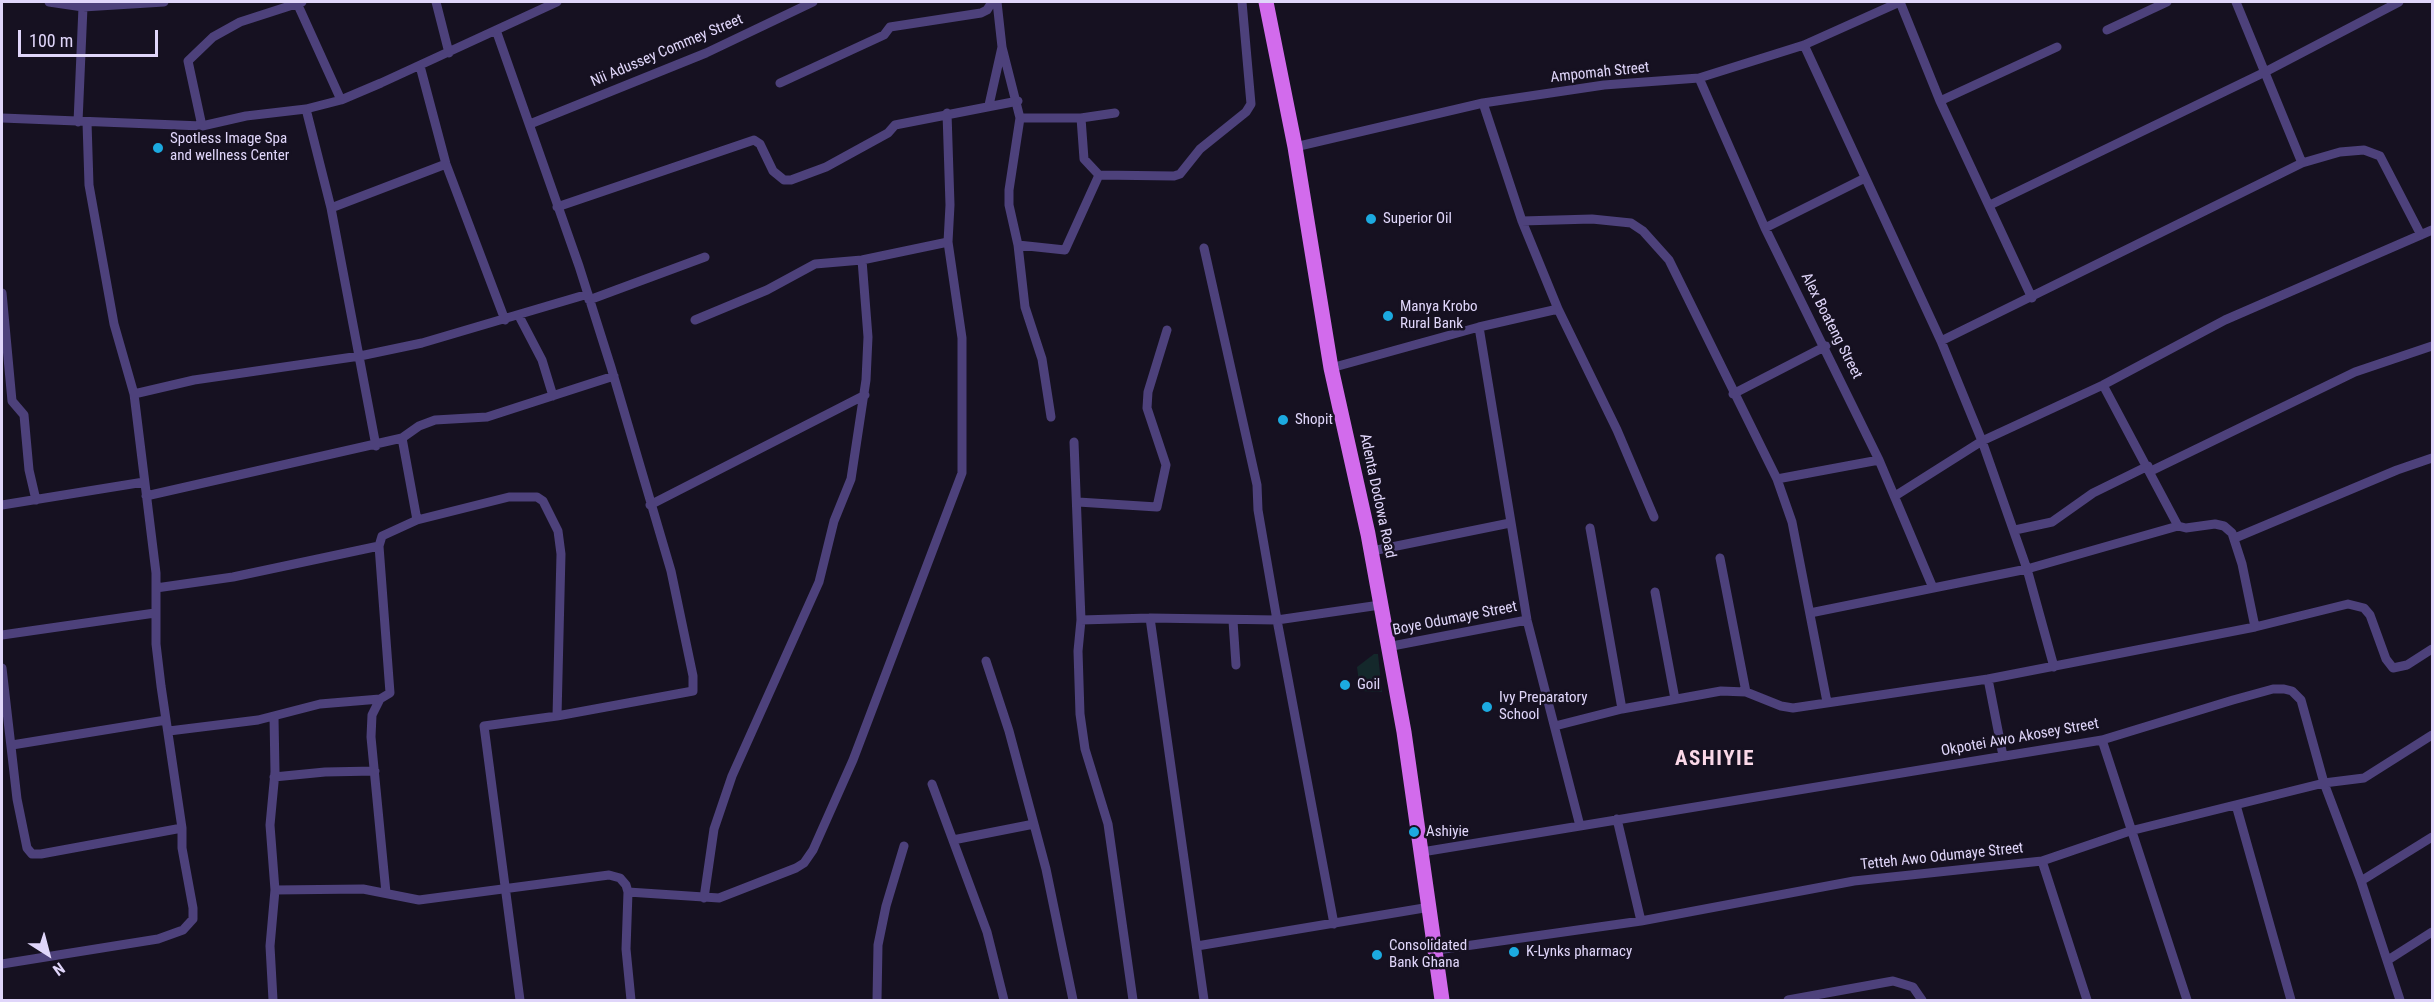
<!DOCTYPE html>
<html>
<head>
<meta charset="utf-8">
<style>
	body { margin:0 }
	#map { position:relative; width:2434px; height:1002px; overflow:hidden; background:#161121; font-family:"Roboto Condensed",sans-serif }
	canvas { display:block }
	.frame { position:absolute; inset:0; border:3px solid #e0d6fa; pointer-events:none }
	.north { position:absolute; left:18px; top:924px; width:60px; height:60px; -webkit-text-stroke:4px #161121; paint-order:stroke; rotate:144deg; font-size:16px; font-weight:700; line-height:24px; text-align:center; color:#e0d6fa }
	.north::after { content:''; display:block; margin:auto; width:21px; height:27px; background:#e0d6fa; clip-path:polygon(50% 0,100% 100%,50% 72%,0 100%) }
	.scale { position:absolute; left:18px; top:30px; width:140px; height:27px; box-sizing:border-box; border:3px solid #e0d6fa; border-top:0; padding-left:8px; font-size:18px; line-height:21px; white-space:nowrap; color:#e0d6fa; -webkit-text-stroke:4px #161121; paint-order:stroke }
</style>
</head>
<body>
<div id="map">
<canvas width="2434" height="1002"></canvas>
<div class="frame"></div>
<div class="north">N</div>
<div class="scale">100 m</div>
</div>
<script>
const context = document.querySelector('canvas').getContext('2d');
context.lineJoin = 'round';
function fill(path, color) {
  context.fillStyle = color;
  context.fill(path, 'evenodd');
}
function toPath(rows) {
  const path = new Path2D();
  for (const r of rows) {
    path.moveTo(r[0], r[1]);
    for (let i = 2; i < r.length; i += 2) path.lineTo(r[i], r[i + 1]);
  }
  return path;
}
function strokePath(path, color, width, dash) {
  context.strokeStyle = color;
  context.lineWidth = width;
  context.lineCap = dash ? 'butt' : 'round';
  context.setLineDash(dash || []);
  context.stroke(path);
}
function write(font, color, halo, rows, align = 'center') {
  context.font = font + ' "Roboto Condensed",sans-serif';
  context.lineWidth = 5;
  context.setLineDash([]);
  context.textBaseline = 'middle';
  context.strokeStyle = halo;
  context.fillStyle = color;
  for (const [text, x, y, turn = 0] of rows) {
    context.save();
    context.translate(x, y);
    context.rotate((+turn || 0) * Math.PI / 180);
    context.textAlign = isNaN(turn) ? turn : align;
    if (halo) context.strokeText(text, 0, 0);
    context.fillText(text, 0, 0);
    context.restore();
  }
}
fill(toPath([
	[1374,654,1378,654,1382,692,1360,691,1357,667]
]), '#14282b');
strokePath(toPath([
	[49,2,83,7,164,2],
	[436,2,449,53],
	[1900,2,1940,101,2032,298],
	[2236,2,2302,163],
	[297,3,341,100],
	[496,30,579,266,611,367,671,571,693,676,693,691,557,716,484,726,520,1000],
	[2107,30,2167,2],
	[1804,45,1941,341,1982,441,2027,569,2054,667],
	[1002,47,1020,118,1009,190,1009,205,1018,245,1065,250,1099,175,1084,159,1081,118],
	[420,66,446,164,505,320],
	[1699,78,1765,228,1879,460,1933,588],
	[780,83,884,35,890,27,981,13,987,10,992,2],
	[1940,101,2057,47],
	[1483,103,1522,221,1558,309,1617,430,1654,517],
	[989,105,1002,47,997,2],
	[306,109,331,208,376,446],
	[2,118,202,126,246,116,306,109,341,100,381,83,557,2],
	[1020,118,1081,118,1115,113],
	[78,122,83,7],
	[530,124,706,53,813,2],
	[202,126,188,61,213,37,240,22,302,2],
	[1295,147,1483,103,1604,85,1699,78,1804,45,1900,2],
	[1099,175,1174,176,1180,174,1200,149,1246,112,1251,104,1242,2],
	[1990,205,2265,72,2399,2],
	[557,207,754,140,760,144,773,171,784,180,791,180,826,167,888,133,895,125,1018,101],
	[331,208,446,164],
	[1522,221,1592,219,1631,223,1643,231,1669,260,1777,479,1792,522,1827,702],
	[1765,228,1865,178],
	[1018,245,1025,307,1042,359,1051,417],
	[1204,248,1257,485,1258,510,1277,620,1334,924],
	[2,293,12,401,24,415,29,470,36,500],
	[589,300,705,257],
	[519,316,542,360,553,396],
	[695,320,767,290,815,264,862,260,948,242],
	[1479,327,1527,620,1580,826],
	[1941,341,2302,163,2340,152,2364,150,2380,156,2421,235],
	[1331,368,1479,327,1558,309],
	[134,394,194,380,360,356,422,343,588,294],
	[1733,394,1826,346],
	[402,438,419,426,435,420,487,417,614,376],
	[1074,442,1081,620],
	[2151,471,2355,372,2432,346],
	[1777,479,1879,460],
	[146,496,402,438,417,520],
	[1895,496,1982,441,2103,385,2225,320,2432,230],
	[1078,502,1157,507,1166,465,1147,408,1148,392,1167,330],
	[2,505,144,482],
	[650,505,865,395],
	[2178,526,2186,528,2215,524,2224,526,2232,533,2242,564,2255,627],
	[1590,528,1622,709],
	[2015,530,2052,522,2093,493,2148,466],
	[2235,538,2397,470,2432,458],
	[379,546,390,693,380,699,372,715,371,737,386,893],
	[1372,551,1510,523],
	[1720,558,1746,692],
	[156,588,233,577,379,546,382,536,417,520,509,497,537,497,543,501,558,531,561,554,557,716],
	[1655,592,1675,699],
	[1810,613,2027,569,2178,526,2103,385],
	[1233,621,1236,665],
	[2,635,155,613],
	[1387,647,1527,620],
	[986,661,1009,731,1046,869,1073,1000],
	[2,668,17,799,27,848,32,854,41,854,182,828],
	[1988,679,2003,756],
	[1555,726,1622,709,1721,691,1746,692,1781,706,1793,708,1988,679,2255,627,2348,604,2364,608,2370,615,2386,659,2393,668,2407,665,2432,649],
	[169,731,258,720,320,704,380,699],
	[2102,740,2187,1000],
	[12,745,166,720],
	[274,777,325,772,375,771],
	[932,784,987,932,1004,1000],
	[2236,805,2291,1000],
	[1617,819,1641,921],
	[953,840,1034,824],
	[1422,852,2102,740,2233,700,2273,689,2284,689,2292,691,2301,700,2324,783,2361,881,2400,1000],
	[2042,861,2087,1000],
	[2361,881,2432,837],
	[275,890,363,889,419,900,609,875,620,878,626,885,628,892,626,949,631,1000],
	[628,892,719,898,796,868,804,863,813,850,853,760,962,473,962,338,948,242,950,205,947,113],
	[704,898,714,829,732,776,819,582,834,521,851,479,866,380,868,337,862,260],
	[1197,946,1430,907],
	[1437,950,1641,921,1854,881,2042,861,2130,831,2324,783,2364,778,2432,735],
	[2388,960,2432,932],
	[2,964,158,939,183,930,193,919,193,908,182,848,182,828,161,686,156,644,156,573,134,394,114,324,89,185,87,122],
	[273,1000,270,946,275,890,270,825,275,772,274,717],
	[877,1000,878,945,886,906,904,846],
	[1133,1000,1108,824,1085,749,1080,714,1078,651,1081,620,1150,618],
	[1204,1000,1150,618,1277,620,1380,605],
	[1788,1000,1893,981,1913,987,1922,1000]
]), '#4d417b', 9);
strokePath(toPath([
	[1266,2,1295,147,1331,368,1368,534,1404,732,1442,1000]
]), '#d26bec', 15);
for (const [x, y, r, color] of [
	[158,148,6,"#1caae0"],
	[1371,219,6,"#1caae0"],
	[1388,316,6,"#1caae0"],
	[1283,420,6,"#1caae0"],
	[1345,685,6,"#1caae0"],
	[1487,707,6,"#1caae0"],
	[1414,832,6,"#1caae0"],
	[1514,952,6,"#1caae0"],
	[1377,955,6,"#1caae0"]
]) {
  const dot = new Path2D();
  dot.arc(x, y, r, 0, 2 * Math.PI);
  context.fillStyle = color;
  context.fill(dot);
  strokePath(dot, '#161121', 2);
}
write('15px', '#e0d6fa', '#161121', [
	["Nii Adussey Commey Street",667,51,-23],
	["Ampomah Street",1600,73,-6],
	["Alex Boateng Street",1831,326,63],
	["Adenta Dodowa Road",1377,496,78],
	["Boye Odumaye Street",1455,619,-11],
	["Okpotei Awo Akosey Street",2020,738,-10],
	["Tetteh Awo Odumaye Street",1942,857,-6]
]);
write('15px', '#e0d6fa', '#161121', [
	["Spotless Image Spa",170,139],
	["and wellness Center",170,156],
	["Superior Oil",1383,219],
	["Manya Krobo",1400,307],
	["Rural Bank",1400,324],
	["Shopit",1295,420],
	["Goil",1357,685],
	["Ivy Preparatory",1499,698],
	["School",1499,715],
	["Ashiyie",1426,832],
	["Consolidated",1389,946],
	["Bank Ghana",1389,963],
	["K-Lynks pharmacy",1526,952]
], 'left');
context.letterSpacing = '1.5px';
write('bold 21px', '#fad8e8', '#161121', [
	["ASHIYIE",1715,760]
]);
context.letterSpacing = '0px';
</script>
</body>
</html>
